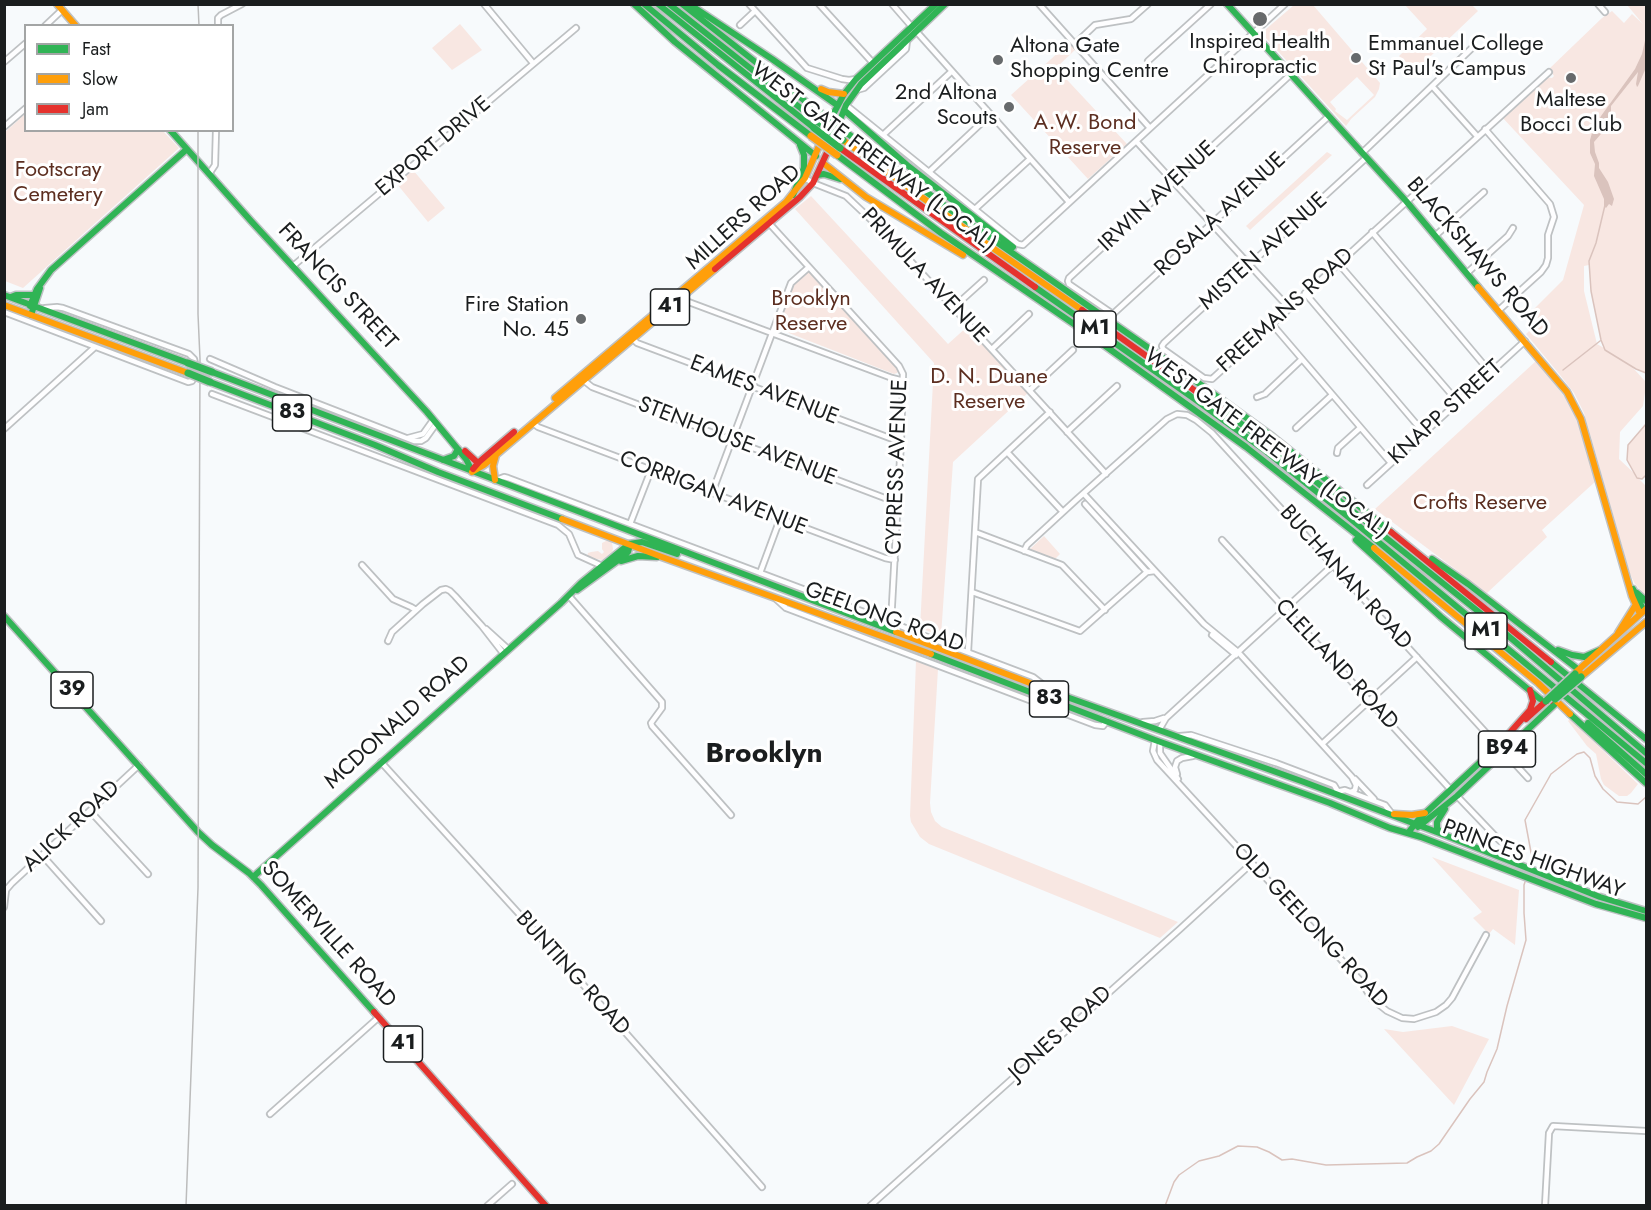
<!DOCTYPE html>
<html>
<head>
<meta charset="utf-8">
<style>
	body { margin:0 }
	#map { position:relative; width:1651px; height:1210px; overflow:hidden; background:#f7fafc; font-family:Jost,sans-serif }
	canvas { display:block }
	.frame { position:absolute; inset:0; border:6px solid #1a1d1e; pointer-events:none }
	.legend { position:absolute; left:24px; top:24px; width:210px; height:108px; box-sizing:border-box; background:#fff; border:2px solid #a3a5a5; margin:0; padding:8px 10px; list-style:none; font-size:18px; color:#1a1d1e }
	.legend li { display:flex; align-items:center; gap:12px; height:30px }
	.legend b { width:30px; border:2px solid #a3a5a5 }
</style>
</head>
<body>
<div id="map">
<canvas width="1651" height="1210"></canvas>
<div class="frame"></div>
<ul class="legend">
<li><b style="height:8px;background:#30b455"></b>Fast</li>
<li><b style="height:8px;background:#ff9f0a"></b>Slow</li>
<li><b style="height:8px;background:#e5322d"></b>Jam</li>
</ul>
</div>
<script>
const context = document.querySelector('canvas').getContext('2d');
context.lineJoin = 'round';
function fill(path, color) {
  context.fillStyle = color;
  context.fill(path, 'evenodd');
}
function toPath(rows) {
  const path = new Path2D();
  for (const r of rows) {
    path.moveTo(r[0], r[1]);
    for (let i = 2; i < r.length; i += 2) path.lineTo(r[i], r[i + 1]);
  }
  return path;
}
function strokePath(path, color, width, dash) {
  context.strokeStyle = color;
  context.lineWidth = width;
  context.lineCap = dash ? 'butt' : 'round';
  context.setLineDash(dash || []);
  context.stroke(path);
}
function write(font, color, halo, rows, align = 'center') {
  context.font = font + ' Jost,sans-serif';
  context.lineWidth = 6;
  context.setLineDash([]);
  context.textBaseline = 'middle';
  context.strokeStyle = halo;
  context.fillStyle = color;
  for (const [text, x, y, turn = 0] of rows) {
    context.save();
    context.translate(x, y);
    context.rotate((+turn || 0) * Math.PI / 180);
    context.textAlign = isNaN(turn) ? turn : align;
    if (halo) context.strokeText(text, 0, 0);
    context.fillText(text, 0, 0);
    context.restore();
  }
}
fill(toPath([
	[1294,5,1313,5,1380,83,1379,89,1375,97,1351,119,1346,126,1265,37,1265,30],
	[1357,77,1374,95,1347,120,1335,111,1336,109,1330,102],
	[1405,5,1472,5,1478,11,1414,72,1399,56,1427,29],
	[1627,5,1646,5,1646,373,1633,368,1646,382,1646,386,1643,406,1620,432,1619,459,1635,474,1627,460,1628,445,1646,424,1646,478,1645,476,1642,479,1639,479,1646,486,1646,596,1635,584,1630,574,1584,413,1574,393,1560,375,1526,334,1540,321,1532,311,1563,280,1584,205,1501,116,1545,77,1552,78,1554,76,1549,69,1602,18,1612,11,1624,23,1632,14,1643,24],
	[1589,265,1591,291,1601,340,1604,348,1597,344,1584,291,1584,266],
	[460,24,482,50,452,70,432,48],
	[1070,42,1076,49,1056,68,1127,144,1088,179,1011,95],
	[25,114,26,130,163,131,179,148,23,288,5,281,4,133],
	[1327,152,1332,155,1250,230,1246,226],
	[413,170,445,208,428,222,397,184],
	[811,196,948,344,968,326,1029,392,953,462,941,636,920,628,934,363,795,209],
	[807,269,895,365,899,370,897,373,894,374,776,328,793,284],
	[1536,361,1576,411,1596,481,1542,530,1547,537,1487,593,1375,509],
	[1044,536,1060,554,1055,559,1030,549],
	[608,540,612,543,613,549,612,552,602,560,587,557,588,553,591,552,598,551,602,554,604,552,602,549,602,543],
	[916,661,938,669,930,803,931,812,935,821,942,827,1178,922,1160,938,929,844,920,837,911,822,910,816],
	[1570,719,1638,784,1631,793,1627,796,1619,796,1604,785,1601,779,1596,754,1587,746,1568,721],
	[1432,857,1519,890,1515,945,1493,929,1489,934,1473,918,1482,912],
	[1452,1026,1489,1039,1454,1105,1384,1029,1403,1032]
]), '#f8e7e2');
fill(toPath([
	[1646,36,1646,62,1645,70,1638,86,1637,87,1636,84,1638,72,1611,106,1611,118,1607,124,1607,127,1594,142,1595,152,1599,163,1599,168,1608,182,1614,199,1612,206,1609,204,1606,208,1604,206,1604,199,1594,176,1595,164,1590,153,1590,140,1592,133,1601,116,1635,69,1642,54]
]), '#dac3bd');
strokePath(toPath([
	[1605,205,1596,243,1589,261,1591,291,1601,340,1605,350,1636,369,1646,373],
	[1563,370,1600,341],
	[1646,424,1628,445,1627,460,1637,478,1642,479,1645,476,1646,478],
	[1532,866,1533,863,1525,820,1551,774,1577,754,1584,752,1590,758,1595,776,1603,789,1617,802,1638,804,1646,797],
	[1165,1206,1174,1182,1179,1175,1199,1161,1219,1156,1238,1146,1257,1147,1269,1152,1282,1160,1292,1159,1326,1165,1407,1163,1417,1157,1431,1151,1439,1144,1470,1099,1484,1082,1487,1072,1497,1049,1507,1006,1526,940,1524,913,1524,885,1525,882]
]), '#dac3bd', 1.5);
const street = toPath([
	[484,4,533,63],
	[749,4,807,68,842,79,849,80,856,79],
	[819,4,873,63],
	[892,4,912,27],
	[1039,4,1150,128],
	[1598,4,1605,12],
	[740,25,755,11],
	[45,26,62,10],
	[218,26,218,18,221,15,242,4],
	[916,31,1069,202],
	[1075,44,1095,25,1131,19,1148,4],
	[1148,61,1211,4],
	[4,62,26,43],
	[1290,75,1069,278,1068,281,1069,284,1113,314,1329,116],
	[1432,86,1477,136],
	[857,90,864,88,906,49,907,41],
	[846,105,1018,244,1023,245,1285,4],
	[4,127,26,108],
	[1485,129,1550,204,1554,217,1548,235,1548,258,1546,265,1541,272,1499,310],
	[883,135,951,72],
	[1136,141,1289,308],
	[1362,153,1473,47],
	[1366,158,1164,343,1162,346,1163,349,1204,378,1212,379,1549,72],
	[930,171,990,115],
	[209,174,215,165,216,130],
	[805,178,813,183,846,196,884,232,1106,474],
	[975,209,1030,159],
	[768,222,899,366,903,374,901,441,891,623],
	[1372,232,1490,372],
	[1435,236,1484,192],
	[1338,263,1458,402],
	[293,266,576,28],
	[1467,273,1508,236,1513,228],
	[1305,293,1424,433],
	[680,295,686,301,892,378,904,381],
	[954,307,984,280],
	[45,308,57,307,63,308,189,354,194,359,196,367],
	[4,312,188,382,192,381,195,376],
	[1272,324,1391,463],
	[633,339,637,343,895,440,901,441],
	[992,349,1029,314],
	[210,359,275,387,414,441,421,441,426,438,436,424],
	[582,379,592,387,890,500,898,501],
	[1030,390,1073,350],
	[212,394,558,525,569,534,578,555,600,565],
	[1257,397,1265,394,1302,359],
	[533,423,538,427,885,558,895,560],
	[1296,428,1332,395],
	[4,429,95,347],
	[1067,432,1117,386],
	[408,438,423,434,433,420],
	[1007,452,1063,512],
	[1337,453,1338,448,1360,428],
	[496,480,504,477,508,478,888,621,891,623,898,631],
	[1367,485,1525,341],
	[712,493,791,283,809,267],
	[1084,494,1204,624,1238,652,1352,777,1356,785,1355,790,1351,792],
	[1085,504,1147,572],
	[630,524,651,470],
	[975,532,1062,565,1105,610],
	[1222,540,1451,790],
	[1024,551,1027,545,1076,500,1167,419,1177,414,1187,415,1196,420,1212,433,1498,746],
	[362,565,393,599,411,607,416,610],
	[760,573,780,519],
	[972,592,1080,631,1147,572,1155,571],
	[569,596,662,702,662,708,651,723,652,726,731,815],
	[775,598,786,608,1095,725,1103,726,1107,721],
	[898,625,918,633],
	[486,629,508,649],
	[910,635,922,635,1033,677,1046,687],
	[1212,635,1236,655],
	[388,641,392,632,423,604,441,590,446,589,450,591,455,596,482,626,503,653],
	[968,652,978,479,1050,412],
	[1143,722,1155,721,1164,718],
	[1159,730,1166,718,1333,565],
	[1180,736,1191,735,1276,763,1334,785,1340,795],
	[1155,740,1153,751,1157,760,1360,980,1372,999,1387,1011,1402,1018,1414,1019,1436,1012,1446,1005,1452,998,1486,935],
	[1160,742,1160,753,1178,779],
	[1322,744,1417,657],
	[1504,752,1528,778],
	[381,762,571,971,762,1187],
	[1177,774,1175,767,1177,761,1182,758,1193,756],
	[1355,779,1374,799],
	[1336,792,1345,790,1385,805,1392,814],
	[1457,796,1500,841],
	[90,811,148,874],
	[42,855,101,921],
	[4,907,6,890,12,883,139,765],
	[270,1114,379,1017],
	[487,1206,512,1184],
	[870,1206,1180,929,1252,863],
	[1545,1206,1549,1133,1553,1126,1646,1131]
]);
const fast = toPath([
	[634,4,675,42,816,156],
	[644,4,718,65,811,136],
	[658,4,814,128],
	[669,4,817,121],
	[682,4,820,113],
	[689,4,772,59,837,105],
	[1227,4,1406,201,1478,287],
	[844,110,907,165,1013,247],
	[828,124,844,94,856,79,936,4],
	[170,130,251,221,427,412,466,459,472,471],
	[836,130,846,105,861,84,945,4],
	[847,133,952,211,1186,374,1273,437,1391,532],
	[837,155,941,233,1090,335,1246,447,1374,548],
	[817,175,824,174,840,179],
	[793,195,804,168,804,155,800,145],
	[1035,287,1196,400,1263,449,1347,516,1646,763],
	[4,295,188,363],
	[11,297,16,295,34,295],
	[30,306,37,289,51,270,187,149],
	[31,315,40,288],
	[212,372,896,632],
	[210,382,375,445,438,472,562,519],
	[1222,410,1265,441,1499,628,1646,753],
	[443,460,454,456,458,449],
	[1356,540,1441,617,1540,699,1546,701],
	[629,544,642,542,677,554],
	[1432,559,1468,584,1579,670],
	[621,561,638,556,657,557],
	[1633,589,1644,611],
	[577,590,621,558,628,552,630,545],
	[1637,593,1646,601],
	[4,616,198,832,212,845,249,873,261,885,374,1012],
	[1558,650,1572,655,1584,657,1600,650],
	[931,654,1155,740,1330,803,1390,828,1421,837,1596,904,1646,918],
	[1551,662,1646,739],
	[1064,696,1304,782,1442,834,1600,897,1646,911],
	[1570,714,1646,783],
	[1588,723,1646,774],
	[1418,827,1457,796,1557,702],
	[1408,833,1418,820,1501,743],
	[1441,833,1437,828,1437,822,1445,809],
	[253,877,561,603,581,583,629,544]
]);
const slow = toPath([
	[57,4,76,26],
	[821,89,828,92,844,94],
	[843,140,974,235,1082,310],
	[823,163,866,197,963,255],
	[1478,287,1567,392,1581,419,1632,596,1640,614],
	[4,305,188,373],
	[555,398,786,202,805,178,822,139],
	[472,472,484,465,715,269],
	[495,480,493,466,496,455],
	[562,519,662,557,931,654],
	[1374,548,1538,683,1570,714],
	[896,632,1064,696],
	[1618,633,1635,606],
	[1576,672,1646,609],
	[1580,672,1581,677,1646,622],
	[1394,814,1412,815,1425,813]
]);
const jam = toPath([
	[840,148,1035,287],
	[715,269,800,197,813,183,830,146],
	[1082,310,1222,410],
	[465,451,478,463],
	[473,469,479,462,514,432],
	[1391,532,1551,662],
	[1526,719,1546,701,1550,701],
	[1498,746,1530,710,1533,701,1530,690],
	[374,1012,546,1206]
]);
strokePath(street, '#bec1c3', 8);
strokePath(fast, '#bec1c3', 9);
strokePath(slow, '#bec1c3', 9);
strokePath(jam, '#bec1c3', 9);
strokePath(street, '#fefeff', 4.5);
strokePath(fast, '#30b455', 6);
strokePath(slow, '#ff9f0a', 6);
strokePath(jam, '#e5322d', 6);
strokePath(toPath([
	[198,4,199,26],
	[186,1206,198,888,200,359,198,314,198,130]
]), '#bcbcbc', 1.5);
const fastBridge = toPath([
	[820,113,847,133],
	[817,121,843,140],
	[814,128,840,148],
	[188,363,212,372],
	[188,373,210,382],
	[1555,699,1581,677],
	[1546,701,1575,674]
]);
const slowBridge = toPath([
	[811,136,837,155]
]);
strokePath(fastBridge, '#bec1c3', 10, []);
strokePath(slowBridge, '#bec1c3', 10, []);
strokePath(fastBridge, '#30b455', 7);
strokePath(slowBridge, '#ff9f0a', 7);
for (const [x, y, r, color] of [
	[1260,19,8,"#676a6c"],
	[1356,58,6,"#676a6c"],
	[998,60,6,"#676a6c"],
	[1571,78,6,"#676a6c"],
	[1009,107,6,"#676a6c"],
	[581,319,6,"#676a6c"]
]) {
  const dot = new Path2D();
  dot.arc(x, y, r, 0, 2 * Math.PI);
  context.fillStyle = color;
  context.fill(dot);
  strokePath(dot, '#fff', 2);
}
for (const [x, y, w] of [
	[670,307,39],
	[1095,329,42],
	[292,413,39],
	[1486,631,42],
	[72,690,42],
	[1049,699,39],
	[1507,749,57],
	[403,1044,39]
]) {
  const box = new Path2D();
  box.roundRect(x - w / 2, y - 18, w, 36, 4.5);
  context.fillStyle = '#fff';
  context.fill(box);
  strokePath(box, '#1a1d1e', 1.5);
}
write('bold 21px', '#1a1d1e', null, [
	["41",670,307],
	["M1",1095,329],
	["83",292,413],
	["M1",1486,631],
	["39",72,690],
	["83",1049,699],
	["B94",1507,749],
	["41",403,1044]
]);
write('22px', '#1a1d1e', '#fff', [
	["Inspired Health",1260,43],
	["Chiropractic",1260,68],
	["Emmanuel College",1368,45,"left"],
	["St Paul's Campus",1368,70,"left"],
	["Altona Gate",1010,47,"left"],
	["Shopping Centre",1010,72,"left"],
	["2nd Altona",997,94,"right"],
	["Scouts",997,119,"right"],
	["Maltese",1571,101],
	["Bocci Club",1571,126],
	["Fire Station",569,306,"right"],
	["No. 45",569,331,"right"]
]);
write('22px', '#5c2e20', '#fff', [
	["A.W. Bond",1085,124],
	["Reserve",1085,149],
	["Footscray",58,171],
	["Cemetery",58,196],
	["Brooklyn",811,300],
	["Reserve",811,325],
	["D. N. Duane",989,378],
	["Reserve",989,403],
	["Crofts Reserve",1480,504]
]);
write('22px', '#1a1d1e', '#fff', [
	["EXPORT DRIVE",434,147,-40],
	["WEST GATE FREEWAY (LOCAL)",873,158,37],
	["IRWIN AVENUE",1158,197,-43],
	["ROSALA AVENUE",1221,215,-43],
	["MILLERS ROAD",744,218,-42],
	["MISTEN AVENUE",1264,252,-42],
	["BLACKSHAWS ROAD",1477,258,49],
	["PRIMULA AVENUE",924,276,47],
	["FRANCIS STREET",337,287,47],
	["FREEMANS ROAD",1286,311,-42],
	["EAMES AVENUE",764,391,21],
	["KNAPP STREET",1446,413,-42],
	["STENHOUSE AVENUE",737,442,21],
	["WEST GATE FREEWAY (LOCAL)",1266,444,37],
	["CYPRESS AVENUE",898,467,-88],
	["CORRIGAN AVENUE",713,494,21],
	["BUCHANAN ROAD",1345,578,48],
	["GEELONG ROAD",884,618,20],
	["CLELLAND ROAD",1336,665,47],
	["MCDONALD ROAD",398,723,-42],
	["ALICK ROAD",72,827,-43],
	["PRINCES HIGHWAY",1533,860,20],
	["OLD GEELONG ROAD",1310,926,47],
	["SOMERVILLE ROAD",328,935,48],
	["BUNTING ROAD",572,974,48],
	["JONES ROAD",1061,1034,-42]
]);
write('bold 28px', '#1a1d1e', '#fff', [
	["Brooklyn",764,755]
]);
</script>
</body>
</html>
